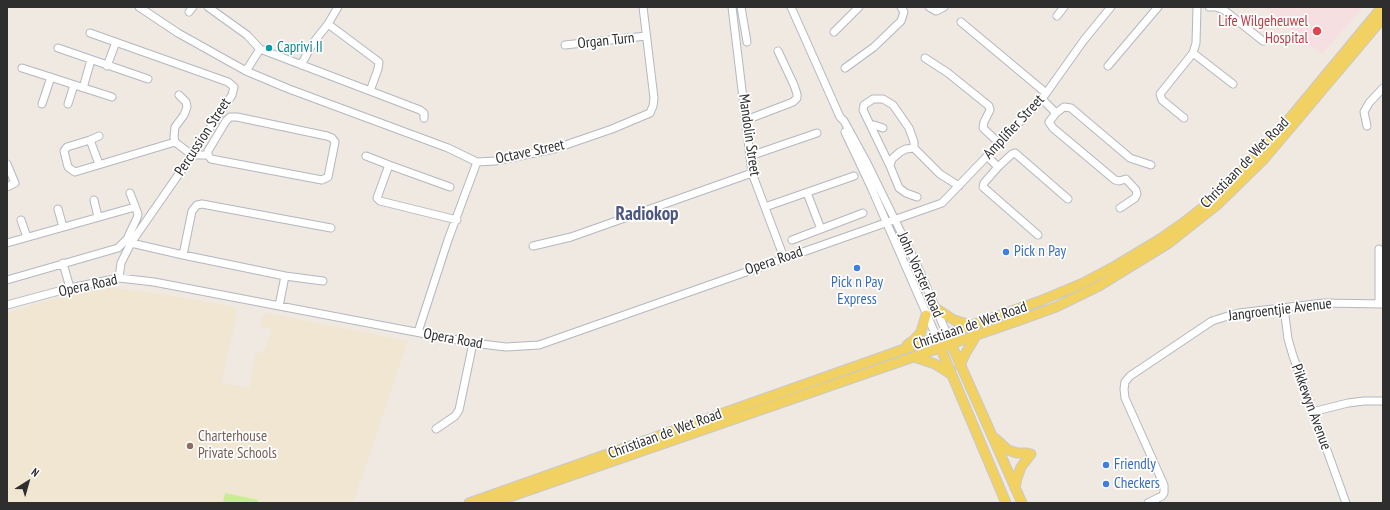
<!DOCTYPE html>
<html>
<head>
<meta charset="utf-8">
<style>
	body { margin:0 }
	#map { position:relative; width:1390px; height:510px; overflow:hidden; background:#efe9e1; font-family:"PT Sans Narrow",sans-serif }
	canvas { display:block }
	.frame { position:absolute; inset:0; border:8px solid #2e2e2e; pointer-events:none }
	.north { position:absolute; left:8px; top:462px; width:40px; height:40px; -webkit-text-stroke:3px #fff; paint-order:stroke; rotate:37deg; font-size:11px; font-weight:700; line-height:16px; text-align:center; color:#2e2e2e }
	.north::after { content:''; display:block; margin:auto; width:14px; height:18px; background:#2e2e2e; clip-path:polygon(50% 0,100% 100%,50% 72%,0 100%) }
</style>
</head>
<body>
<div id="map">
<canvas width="1390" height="510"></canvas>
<div class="frame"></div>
<div class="north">N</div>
</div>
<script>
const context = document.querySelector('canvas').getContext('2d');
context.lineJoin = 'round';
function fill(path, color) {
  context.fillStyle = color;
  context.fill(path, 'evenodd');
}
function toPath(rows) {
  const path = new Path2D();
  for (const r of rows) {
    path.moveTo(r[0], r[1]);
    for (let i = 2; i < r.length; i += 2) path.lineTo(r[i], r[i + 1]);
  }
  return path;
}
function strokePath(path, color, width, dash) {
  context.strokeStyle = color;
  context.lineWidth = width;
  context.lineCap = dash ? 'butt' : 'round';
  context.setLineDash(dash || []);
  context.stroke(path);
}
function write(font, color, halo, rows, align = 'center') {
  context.font = font + ' "PT Sans Narrow",sans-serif';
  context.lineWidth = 3.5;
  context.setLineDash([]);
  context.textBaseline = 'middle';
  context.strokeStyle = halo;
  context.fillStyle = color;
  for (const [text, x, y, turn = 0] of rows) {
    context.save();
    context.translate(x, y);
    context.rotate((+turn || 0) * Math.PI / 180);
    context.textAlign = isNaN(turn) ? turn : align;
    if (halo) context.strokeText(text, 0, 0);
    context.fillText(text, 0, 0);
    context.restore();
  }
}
fill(toPath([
	[113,288,162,294,234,307,237,314,221,383,249,388,256,352,263,354,272,329,261,326,262,318,267,313,408,341,353,503,7,503,7,313,80,291]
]), '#f0e6d1');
fill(toPath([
	[1264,7,1363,7,1322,54]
]), '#f5dfe0');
fill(toPath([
	[225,493,258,500,257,503,223,503]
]), '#c9ec9a');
const minor = toPath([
	[139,7,178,33,246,71,289,89,448,148,477,162],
	[208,7,247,35,260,49,420,110,424,113,424,118],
	[732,7,752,173,784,258],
	[741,7,747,42],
	[791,7,840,117,844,121,867,163,917,265,947,334],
	[929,7,936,11,944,7],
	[1209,7,1216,7,1224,10,1263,41],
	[189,12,193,7],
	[1057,16,1064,7],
	[961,22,1046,93],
	[328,24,379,62,378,69,370,91],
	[834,32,859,7],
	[90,33,228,82,234,87,232,95,192,155,131,243,121,263,119,278],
	[565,45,646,36],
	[58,48,148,79],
	[1193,53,1233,84],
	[925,58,948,73,989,106,990,110,984,122,983,128,999,143],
	[301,65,313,43,328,24,338,7],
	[107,66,116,42],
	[1108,66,1158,7],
	[22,68,112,97],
	[845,68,874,47,901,21,904,12,901,7],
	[246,71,260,49],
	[83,88,91,60],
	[179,95,186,102,187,107,184,115,175,127,174,137,175,142,192,155,208,155,211,159,322,180,328,177,335,142,332,138,327,136,237,117,230,117,226,121,208,151,208,155],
	[1042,99,1056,113,1064,107,1071,108,1130,158,1151,165],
	[42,104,51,77],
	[68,104,74,85],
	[1056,113,1049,122,1053,128,1115,180,1119,181,1126,179,1136,190,1137,194,1135,198,1120,208],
	[1184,118,1162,100,1160,94,1193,53,1196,43,1197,7],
	[746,120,793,102,797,98,797,94,794,85,778,51],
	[871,126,874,125,883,128],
	[1367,126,1364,112,1369,103,1383,88],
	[845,132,871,187,937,338],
	[90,140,67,147,64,151,68,167,72,170,75,172,175,142],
	[914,148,906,149,900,152,892,159,890,166,899,188,906,193,917,197],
	[366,156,389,165],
	[750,156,817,133],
	[987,156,998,167,1012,154,1015,153,1068,199],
	[7,164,15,183,7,187],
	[99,164,90,140,99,136],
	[890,166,863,110,864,105,873,99,883,99,893,105,909,128,914,142,914,148,940,174,959,186],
	[998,167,984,183,983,187,1038,235],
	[450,187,389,165,377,198,380,201,457,220],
	[807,193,821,229,863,213],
	[94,200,98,217],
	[765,207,854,176],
	[58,209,63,227],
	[21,220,27,237],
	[792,240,821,229],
	[7,243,135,207],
	[131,243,183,255,285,276,323,281],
	[533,246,571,237,752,173],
	[1379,249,1379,304],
	[183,255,192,211,197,205,202,204,331,228],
	[63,263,70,288],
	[7,280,118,248,127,239,137,218,138,214,130,193],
	[7,305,70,288,119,278,154,282,473,343,506,347,539,345,942,203,1042,99,1084,40,1111,7],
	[279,306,285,276],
	[1284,308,1288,339,1293,356,1346,503],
	[418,332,448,240,477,162,495,161,554,149,612,129,650,113,653,106,654,98,643,7],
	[1312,412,1348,403,1364,401,1383,401],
	[436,429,455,416,459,410,473,343],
	[1148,503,1162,496,1164,493,1164,485,1125,398,1124,389,1125,382,1130,376,1212,321,1228,316,1239,313,1324,303,1383,304]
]);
const major = toPath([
	[937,309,954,320,971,325],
	[949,339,1022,503],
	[938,342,1006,503],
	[907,345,914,340,921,332,926,315],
	[914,357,935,364,952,375],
	[960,366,965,354,976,336],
	[996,439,1008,450,1017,453,1027,453],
	[1015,488,1017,478,1021,467,1031,454],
	[469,503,1040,301,1083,283,1115,266,1160,239,1183,223,1211,201,1234,179,1285,124,1382,7],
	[492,503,1020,320,1056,307,1099,286,1169,243,1217,205,1264,159,1383,18]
]);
strokePath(minor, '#b4b7c1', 9);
strokePath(major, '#c9c9c9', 11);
strokePath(minor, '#fff', 7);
strokePath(major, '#f2d163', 9);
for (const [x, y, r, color] of [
	[1317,31,5,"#e0444e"],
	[269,48,4,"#0f9aa8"],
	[1006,252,4,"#3f7fe0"],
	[857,268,4,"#3f7fe0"],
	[190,446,4,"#8d6e63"],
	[1106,465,4,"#3f7fe0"],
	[1106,484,4,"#3f7fe0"]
]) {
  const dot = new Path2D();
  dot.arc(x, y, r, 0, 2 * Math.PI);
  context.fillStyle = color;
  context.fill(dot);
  strokePath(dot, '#fff', 1.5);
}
write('15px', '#be3a42', '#fff', [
	["Life Wilgeheuwel",1308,22],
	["Hospital",1308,39]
], 'right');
write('15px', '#2e2e2e', '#fff', [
	["Organ Turn",606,41,-6],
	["Amplifier Street",1014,127,-47],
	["Mandolin Street",749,135,82],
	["Percussion Street",203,137,-57],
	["Octave Street",530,152,-12],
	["Christiaan de Wet Road",1245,163,-46],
	["Opera Road",774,261,-19],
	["John Vorster Road",920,275,66],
	["Opera Road",88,286,-12],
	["Jangroentjie Avenue",1280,310,-7],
	["Christiaan de Wet Road",970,326,-19],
	["Opera Road",453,339,10],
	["Pikkewyn Avenue",1311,407,70],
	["Christiaan de Wet Road",665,434,-20]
]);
write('15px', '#0d838f', '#fff', [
	["Caprivi II",277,48]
], 'left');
write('15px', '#366cbe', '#fff', [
	["Pick n Pay",1014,252],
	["Pick n Pay",857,283,"center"],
	["Express",857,300,"center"],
	["Friendly",1114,465],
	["Checkers",1114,484]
], 'left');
write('15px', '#785e54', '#fff', [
	["Charterhouse",198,437],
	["Private Schools",198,454]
], 'left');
write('bold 19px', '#4d5680', '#fff', [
	["Radiokop",647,215]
]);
</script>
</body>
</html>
